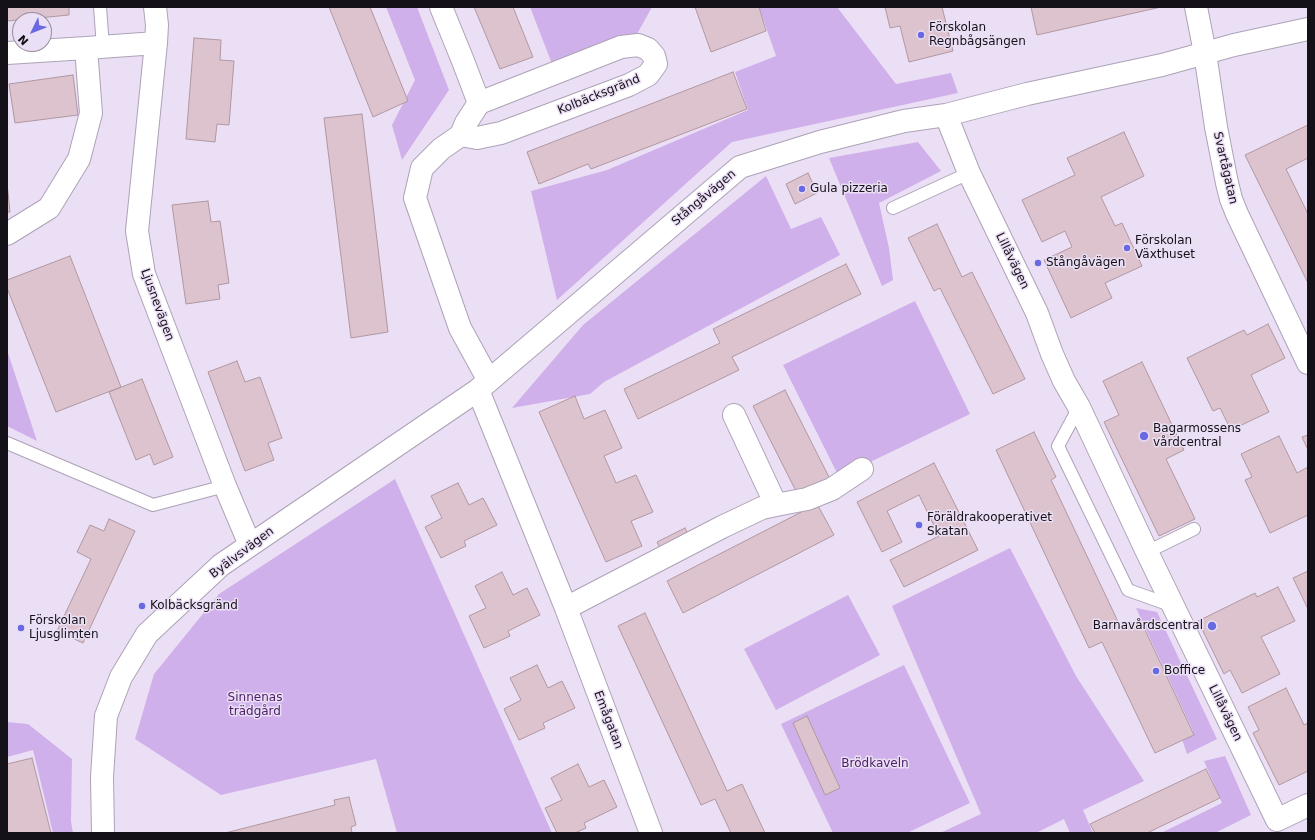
<!DOCTYPE html>
<html>
<head>
<meta charset="utf-8">
<style>
	body { margin:0 }
	#map { position:relative; width:1315px; height:840px; overflow:hidden; background:#ebdff5; font-family:"DejaVu Sans",sans-serif }
	canvas { display:block }
	.frame { position:absolute; inset:0; border:8px solid #151118; pointer-events:none }
	.north { position:absolute; left:12px; top:12px; width:40px; height:40px; box-sizing:border-box; background:#ebdff5; border:1px solid #958d9d; border-radius:50%; rotate:227deg; font-size:11px; font-weight:700; line-height:16px; text-align:center; color:#151118 }
	.north::after { content:''; display:block; margin:auto; width:14px; height:18px; background:#6969e2; clip-path:polygon(50% 0,100% 100%,50% 72%,0 100%) }
</style>
</head>
<body>
<div id="map">
<canvas width="1315" height="840"></canvas>
<div class="frame"></div>
<div class="north">N</div>
</div>
<script>
const context = document.querySelector('canvas').getContext('2d');
context.lineJoin = 'round';
function fill(path, color) {
  context.fillStyle = color;
  context.fill(path, 'evenodd');
}
function toPath(rows) {
  const path = new Path2D();
  for (const r of rows) {
    path.moveTo(r[0], r[1]);
    for (let i = 2; i < r.length; i += 2) path.lineTo(r[i], r[i + 1]);
  }
  return path;
}
function strokePath(path, color, width, dash) {
  context.strokeStyle = color;
  context.lineWidth = width;
  context.lineCap = dash ? 'butt' : 'round';
  context.setLineDash(dash || []);
  context.stroke(path);
}
function write(font, color, halo, rows, align = 'center') {
  context.font = font + ' "DejaVu Sans",sans-serif';
  context.lineWidth = 3;
  context.setLineDash([]);
  context.textBaseline = 'middle';
  context.strokeStyle = halo;
  context.fillStyle = color;
  for (const [text, x, y, turn = 0] of rows) {
    context.save();
    context.translate(x, y);
    context.rotate((+turn || 0) * Math.PI / 180);
    context.textAlign = isNaN(turn) ? turn : align;
    if (halo) context.strokeText(text, 0, 0);
    context.fillText(text, 0, 0);
    context.restore();
  }
}
fill(toPath([
	[386,7,417,7,449,90,402,160,392,125,415,80],
	[530,7,652,7,636,36,554,69],
	[759,7,837,7,896,84,951,73,958,93,732,142,557,300,531,191,607,170,748,110,735,72,776,56],
	[918,142,941,171,879,203,889,248,893,280,882,286,829,158],
	[766,176,791,229,821,217,840,255,604,382,590,394,512,408,583,325],
	[915,301,970,414,839,477,783,365],
	[7,350,37,441,7,426],
	[395,479,552,833,397,833,376,759,221,795,135,739,154,674,219,594],
	[1010,548,1076,676,1144,781,1083,810,1093,833,1070,833,1064,819,1036,833,940,833,981,814,892,606],
	[848,595,880,655,776,710,744,649],
	[1136,608,1157,612,1217,739,1187,754,1182,739,1193,731],
	[904,665,970,803,907,833,833,833,781,724],
	[7,722,28,724,72,759,71,821,73,833,53,833,33,750,7,757],
	[1225,756,1251,815,1215,833,1161,833,1222,803,1204,761]
]), '#d0b0ea');
const building = toPath([
	[7,7,69,7,69,15,7,21,7,7],
	[329,7,370,7,408,101,373,117,329,7],
	[474,7,513,7,533,57,500,69,474,7],
	[695,7,759,7,766,31,711,52,695,7],
	[885,7,942,7,953,51,909,62,900,26,890,28,885,7],
	[1031,7,1161,7,1037,35,1031,7],
	[194,38,221,40,220,60,234,61,229,125,217,124,215,142,186,139,194,38],
	[733,72,747,109,591,169,588,164,539,184,527,152,733,72],
	[73,75,78,115,15,123,9,84,73,75],
	[362,114,388,332,351,338,324,118,362,114],
	[1308,125,1308,158,1286,169,1308,214,1308,283,1245,155,1308,125],
	[1124,132,1144,176,1101,197,1115,226,1122,223,1142,266,1105,283,1112,298,1071,318,1044,260,1072,247,1065,231,1042,242,1022,200,1075,175,1067,158,1124,132],
	[808,173,817,193,795,204,786,184,808,173],
	[7,183,10,212,7,212,7,183],
	[208,201,211,222,220,221,229,283,218,285,220,299,186,304,172,205,208,201],
	[937,224,962,277,972,272,1025,379,993,394,940,288,934,291,908,238,937,224],
	[70,256,121,387,56,412,7,288,7,280,70,256],
	[846,264,861,294,732,357,739,370,638,419,624,389,720,343,713,329,846,264],
	[1268,324,1285,358,1251,375,1269,412,1231,430,1220,408,1213,411,1187,358,1244,330,1247,335,1268,324],
	[237,361,245,382,260,377,282,438,268,443,274,460,245,471,208,372,237,361],
	[1142,362,1184,450,1166,459,1195,519,1159,536,1104,422,1119,415,1103,381,1142,362],
	[142,379,173,457,154,465,150,454,136,460,109,392,142,379],
	[785,390,831,481,799,497,753,406,785,390],
	[575,396,584,419,605,410,622,448,604,456,616,483,636,475,653,512,631,521,642,546,606,562,539,412,575,396],
	[1034,432,1056,477,1051,480,1121,628,1140,619,1194,735,1155,753,1102,642,1089,648,996,450,1034,432],
	[1308,435,1308,450,1302,437,1308,435],
	[1279,436,1297,473,1308,467,1308,515,1270,533,1245,480,1252,477,1241,454,1279,436],
	[934,463,978,550,904,587,890,560,939,536,919,495,887,511,902,542,882,552,857,502,934,463],
	[458,483,469,505,483,498,497,525,464,541,466,546,441,558,425,527,442,518,431,496,458,483],
	[817,504,834,535,683,613,667,581,817,504],
	[109,519,135,531,83,643,57,631,91,559,77,552,90,525,104,531,109,519],
	[685,528,691,540,663,554,657,542,685,528],
	[1308,571,1308,609,1293,578,1308,571],
	[502,572,513,595,527,588,540,615,508,631,510,636,484,648,469,616,486,608,475,586,502,572],
	[1278,587,1295,621,1261,637,1280,674,1242,693,1230,670,1224,674,1198,621,1255,593,1257,597,1278,587],
	[645,613,727,791,742,784,765,833,731,833,715,799,701,805,618,626,645,613],
	[537,665,548,688,562,681,575,708,543,723,545,728,519,740,504,709,521,700,510,678,537,665],
	[1286,688,1304,725,1308,723,1308,771,1279,785,1253,733,1259,730,1248,707,1286,688],
	[807,716,840,788,825,795,793,723,807,716],
	[32,758,51,833,7,833,7,764,32,758],
	[578,764,589,787,604,780,617,807,584,823,586,828,575,833,557,833,545,808,562,800,551,778,578,764],
	[1206,769,1220,798,1147,833,1095,833,1090,824,1206,769],
	[349,797,356,825,351,827,352,833,225,833,335,805,334,800,349,797]
]);
fill(building, '#ddc3cd');
strokePath(building, '#b097a1', 1);
const service = toPath([
	[100,7,103,47],
	[893,208,969,173],
	[1079,407,1058,446,1128,590,1173,606],
	[7,443,153,505,225,486],
	[1147,552,1194,529]
]);
const minor = toPath([
	[155,7,157,25,156,43,137,231,144,274,225,486,250,545],
	[441,7,463,61,479,103],
	[1196,7,1205,53,1216,127,1227,183,1231,199,1237,214,1308,363],
	[7,53,86,48],
	[946,115,969,173,1037,313,1052,354,1064,381,1079,407,1147,552,1277,820,1308,805],
	[461,135,466,123,479,103,621,47,638,45,648,49,654,56,656,64,648,75,629,85,501,133,477,138,461,135,441,149,422,168,415,198,460,328,489,381],
	[7,234,49,208,79,159,91,113,86,48,156,43],
	[478,390,566,608,651,833],
	[734,415,776,505,807,499,832,489,862,469],
	[566,608,722,527,762,508,776,505],
	[103,833,102,777,106,716,121,677,147,634,221,565,478,390,740,167,820,142,904,121,946,115,1027,94,1162,65,1234,45,1308,29]
]);
strokePath(service, '#ada2b7', 14);
strokePath(minor, '#ada2b7', 24);
strokePath(service, '#fff', 12);
strokePath(minor, '#fff', 22);
for (const [x, y, r, color] of [
	[921,35,4,"#6969e2"],
	[802,189,4,"#6969e2"],
	[1127,248,4,"#6969e2"],
	[1038,263,4,"#6969e2"],
	[1144,436,5,"#6969e2"],
	[919,525,4,"#6969e2"],
	[142,606,4,"#6969e2"],
	[1212,626,5,"#6969e2"],
	[21,628,4,"#6969e2"],
	[1156,671,4,"#6969e2"]
]) {
  const dot = new Path2D();
  dot.arc(x, y, r, 0, 2 * Math.PI);
  context.fillStyle = color;
  context.fill(dot);
  strokePath(dot, '#ebdff5', 1.5);
}
write('12px', '#151118', '#ebdff5', [
	["Förskolan",929,28],
	["Regnbågsängen",929,42],
	["Gula pizzeria",810,189],
	["Förskolan",1135,241],
	["Växthuset",1135,255],
	["Stångåvägen",1046,263],
	["Bagarmossens",1153,429],
	["vårdcentral",1153,443],
	["Föräldrakooperativet",927,518],
	["Skatan",927,532],
	["Kolbäcksgränd",150,606],
	["Förskolan",29,621],
	["Ljusglimten",29,635],
	["Barnavårdscentral",1203,626,"right"],
	["Boffice",1164,671]
], 'left');
write('12px', '#151118', '#ebdff5', [
	["Kolbäcksgränd",599,95,-22],
	["Svartågatan",1225,168,77],
	["Stångåvägen",704,198,-40],
	["Lillåvägen",1012,261,64],
	["Ljusnevägen",157,305,70],
	["Byälvsvägen",242,553,-37],
	["Lillåvägen",1225,713,64],
	["Emågatan",608,720,69]
]);
write('12px', '#4c2168', '#ebdff5', [
	["Sinnenas",255,698],
	["trädgård",255,712],
	["Brödkaveln",875,764]
]);
</script>
</body>
</html>
